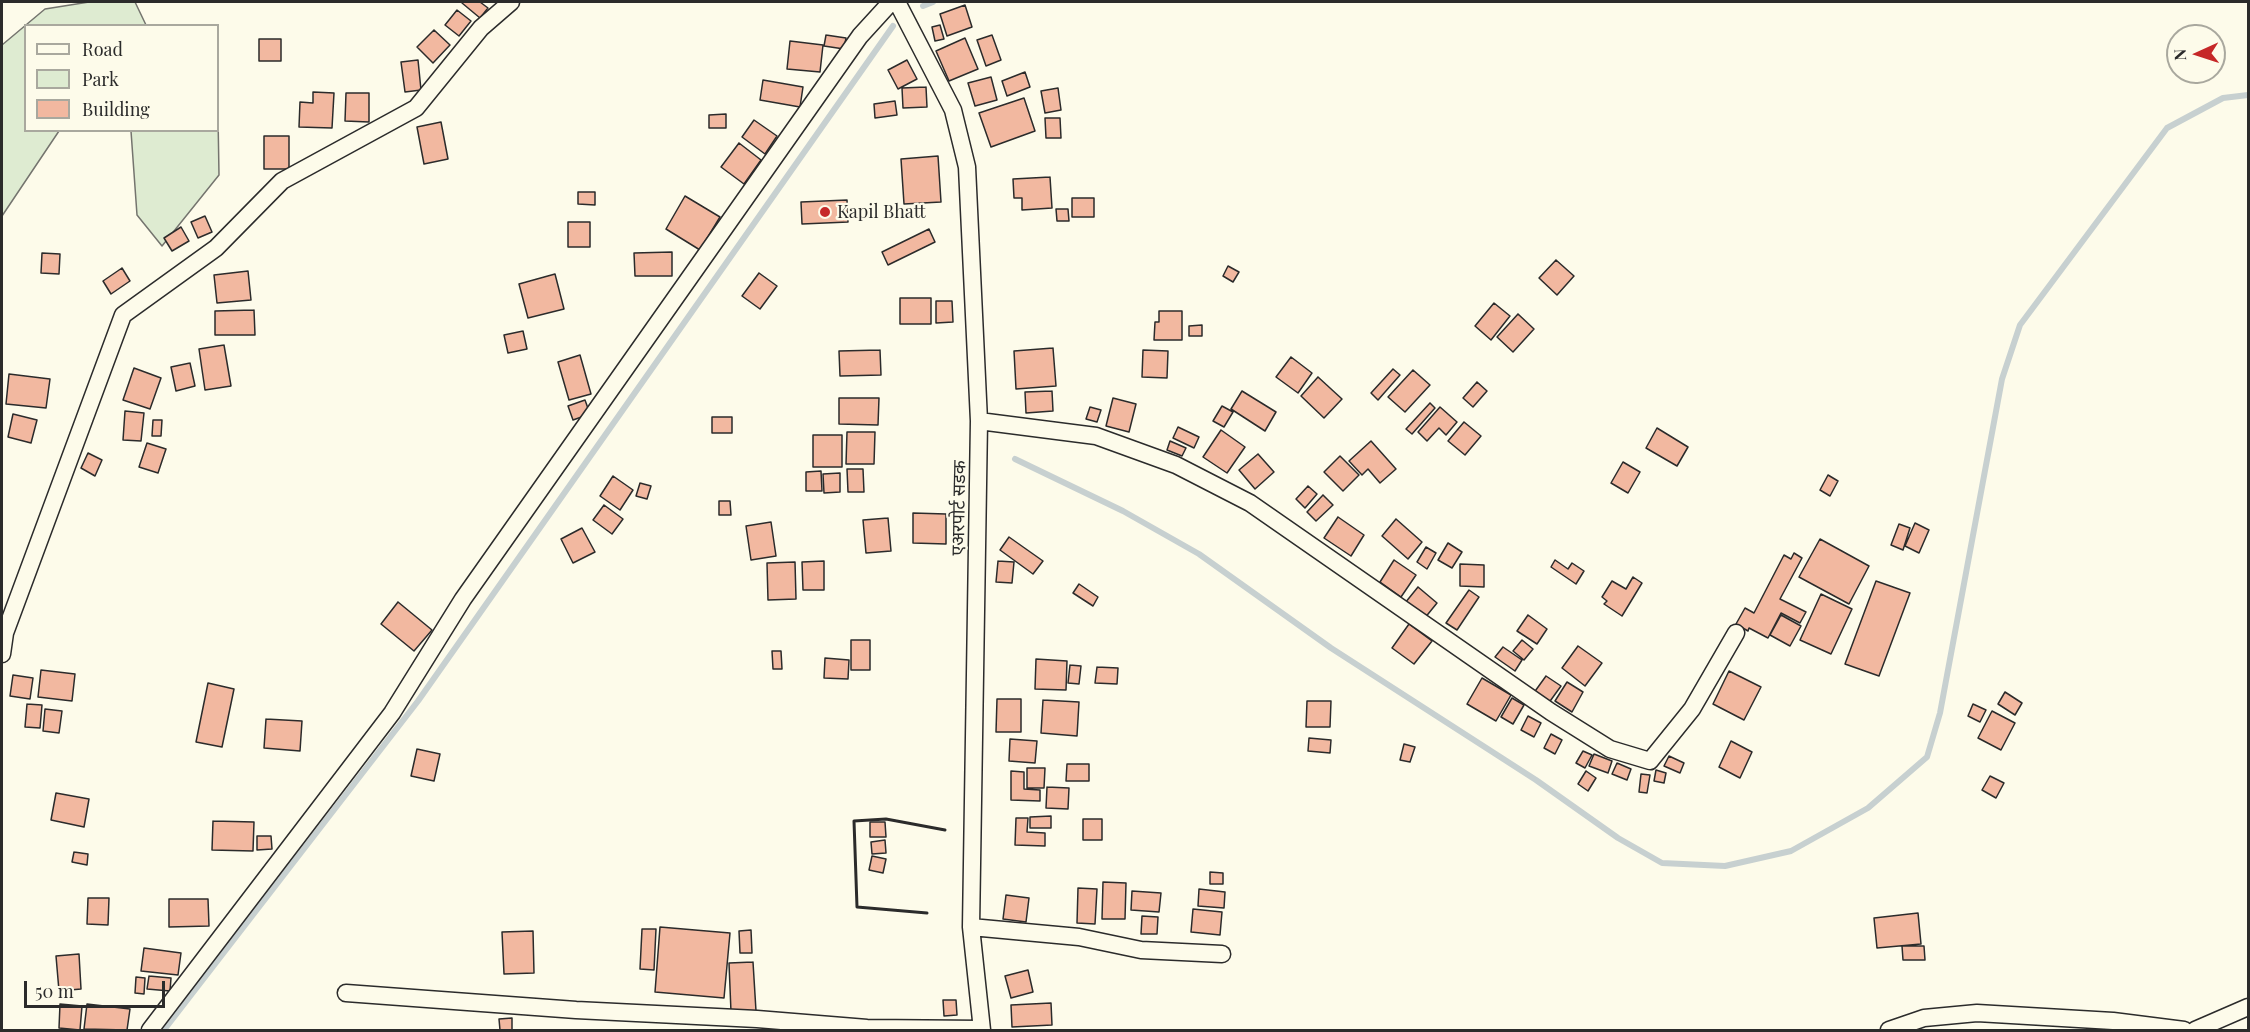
<!DOCTYPE html>
<html>
<head>
<meta charset="utf-8">
<style>
	body { margin:0 }
	#map { position:relative; width:2250px; height:1032px; overflow:hidden; background:#fdfbea; font-family:"Playfair Display",serif }
	canvas { display:block }
	.frame { position:absolute; inset:0; border:3px solid #2b2b2b; pointer-events:none }
	.legend { position:absolute; left:24px; top:24px; width:195px; height:108px; box-sizing:border-box; background:#fdfbea; border:2px solid #a9a89e; margin:0; padding:8px 10px; list-style:none; font-size:18px; color:#2b2b2b }
	.legend li { display:flex; align-items:center; gap:12px; height:30px }
	.legend b { width:30px; border:2px solid #a9a89e }
	.north { position:absolute; left:2166px; top:24px; width:60px; height:60px; box-sizing:border-box; background:#fdfbea; border:2px solid #a9a89e; border-radius:50%; rotate:267deg; font-size:16px; font-weight:700; line-height:24px; text-align:center; color:#2b2b2b }
	.north::after { content:''; display:block; margin:auto; width:21px; height:27px; background:#c62828; clip-path:polygon(50% 0,100% 100%,50% 72%,0 100%) }
	.scale { position:absolute; left:24px; top:981px; width:141px; height:27px; box-sizing:border-box; border:3px solid #2b2b2b; border-top:0; padding-left:8px; font-size:18px; line-height:21px; white-space:nowrap; color:#2b2b2b; -webkit-text-stroke:4px #fdfbea; paint-order:stroke }
</style>
</head>
<body>
<div id="map">
<canvas width="2250" height="1032"></canvas>
<div class="frame"></div>
<ul class="legend">
<li><b style="height:8px;background:#fdfbea"></b>Road</li>
<li><b style="height:16px;background:#deebd1"></b>Park</li>
<li><b style="height:16px;background:#f2b8a0"></b>Building</li>
</ul>
<div class="north">N</div>
<div class="scale">50 m</div>
</div>
<script>
const context = document.querySelector('canvas').getContext('2d');
context.lineJoin = 'round';
function fill(path, color) {
  context.fillStyle = color;
  context.fill(path, 'evenodd');
}
function toPath(rows) {
  const path = new Path2D();
  for (const r of rows) {
    path.moveTo(r[0], r[1]);
    for (let i = 2; i < r.length; i += 2) path.lineTo(r[i], r[i + 1]);
  }
  return path;
}
function strokePath(path, color, width, dash) {
  context.strokeStyle = color;
  context.lineWidth = width;
  context.lineCap = dash ? 'butt' : 'round';
  context.setLineDash(dash || []);
  context.stroke(path);
}
function write(font, color, halo, rows, align = 'center') {
  context.font = font + ' "Playfair Display","Noto Sans Devanagari",serif';
  context.lineWidth = 4.5;
  context.setLineDash([]);
  context.textBaseline = 'middle';
  context.strokeStyle = halo;
  context.fillStyle = color;
  for (const [text, x, y, turn = 0] of rows) {
    context.save();
    context.translate(x, y);
    context.rotate((+turn || 0) * Math.PI / 180);
    context.textAlign = isNaN(turn) ? turn : align;
    if (halo) context.strokeText(text, 0, 0);
    context.fillText(text, 0, 0);
    context.restore();
  }
}
const green = toPath([
	[89,2,135,2,146,25,26,26,26,130,59,131,2,216,2,45,45,9,89,2],
	[218,116,219,175,162,246,137,215,131,131,218,130,218,116]
]);
fill(green, '#deebd1');
strokePath(green, '#74746e', 1.5);
strokePath(toPath([
	[923,6,933,2],
	[1015,459,1123,511,1199,554,1331,648,1536,780,1618,838,1662,863,1725,866,1791,851,1868,808,1927,757,1940,713,2002,379,2020,325,2167,128,2223,98,2248,95],
	[164,1030,418,701,893,26]
]), '#c7d0d0', 6);
const building = toPath([
	[464,2,480,2,488,8,480,18,462,3,464,2],
	[965,5,972,27,947,36,940,14,965,5],
	[457,10,471,21,459,36,445,25,457,10],
	[940,25,944,39,935,41,932,27,940,25],
	[434,30,450,45,433,63,417,47,434,30],
	[826,35,846,38,844,49,824,46,826,35],
	[992,35,1001,60,986,66,977,40,992,35],
	[965,38,978,69,949,81,936,51,965,38],
	[259,39,281,39,281,61,259,61,259,39],
	[790,41,823,45,820,72,787,69,790,41],
	[418,60,421,90,405,92,401,62,418,60],
	[907,60,917,79,898,89,888,70,907,60],
	[1025,72,1030,87,1007,96,1002,81,1025,72],
	[991,77,997,100,975,106,968,83,991,77],
	[763,80,803,87,800,107,760,100,763,80],
	[926,87,927,107,903,108,902,88,926,87],
	[1058,88,1061,110,1045,113,1041,91,1058,88],
	[313,92,334,93,332,128,299,127,300,102,313,103,313,92],
	[346,93,369,93,369,122,345,121,346,93],
	[1024,98,1035,131,991,147,979,113,1024,98],
	[895,101,897,115,875,118,874,104,895,101],
	[726,114,726,128,709,128,709,115,726,114],
	[1045,118,1060,118,1061,138,1046,138,1045,118],
	[754,120,777,136,765,154,742,137,754,120],
	[441,122,448,159,424,164,417,127,441,122],
	[264,136,289,136,289,169,264,169,264,136],
	[739,143,761,160,744,184,721,167,739,143],
	[938,156,941,202,904,204,901,159,938,156],
	[1050,177,1052,208,1022,210,1022,198,1014,198,1013,179,1050,177],
	[578,192,595,192,595,205,578,204,578,192],
	[685,196,720,217,700,250,666,229,685,196],
	[1072,198,1094,198,1094,217,1072,217,1072,198],
	[847,200,848,222,802,224,801,202,847,200],
	[1056,209,1068,209,1069,221,1057,221,1056,209],
	[205,216,212,232,198,238,191,222,205,216],
	[568,222,590,222,590,247,568,247,568,222],
	[181,227,189,241,172,251,164,238,181,227],
	[929,229,935,242,888,265,882,252,929,229],
	[672,252,672,276,635,276,634,253,672,252],
	[42,253,60,254,59,274,41,273,42,253],
	[1556,260,1574,276,1557,295,1539,278,1556,260],
	[1228,266,1239,272,1233,282,1223,276,1228,266],
	[122,268,130,281,111,294,103,281,122,268],
	[248,271,251,300,217,303,214,275,248,271],
	[759,273,777,286,760,309,742,296,759,273],
	[555,274,564,309,528,318,519,284,555,274],
	[900,298,931,298,931,324,900,324,900,298],
	[936,301,952,301,953,322,936,323,936,301],
	[1494,303,1510,316,1491,340,1475,326,1494,303],
	[254,310,255,335,215,335,215,311,254,310],
	[1159,311,1182,311,1182,340,1154,340,1155,322,1159,322,1159,311],
	[1518,314,1534,329,1513,352,1497,337,1518,314],
	[1202,325,1202,336,1189,336,1189,326,1202,325],
	[523,331,527,349,508,353,504,335,523,331],
	[224,345,231,386,205,390,199,349,224,345],
	[1053,348,1056,386,1016,389,1014,351,1053,348],
	[880,350,881,375,840,376,839,351,880,350],
	[1143,350,1168,351,1167,378,1142,377,1143,350],
	[580,355,591,394,569,400,558,362,580,355],
	[1291,357,1312,373,1298,393,1276,377,1291,357],
	[190,363,195,386,176,391,171,367,190,363],
	[134,368,161,378,150,409,123,400,134,368],
	[1393,369,1400,375,1378,400,1371,393,1393,369],
	[1413,370,1430,385,1405,412,1388,397,1413,370],
	[9,374,50,379,46,408,6,404,9,374],
	[1318,377,1342,399,1324,418,1301,396,1318,377],
	[1477,382,1487,391,1473,407,1463,398,1477,382],
	[1052,391,1053,411,1026,413,1025,392,1052,391],
	[1242,391,1276,412,1265,431,1231,409,1242,391],
	[839,398,879,398,878,425,839,424,839,398],
	[1113,398,1136,404,1129,432,1106,426,1113,398],
	[585,400,590,414,573,420,568,406,585,400],
	[1430,403,1435,408,1412,434,1406,429,1430,403],
	[1222,406,1233,412,1224,427,1213,421,1222,406],
	[1090,407,1101,410,1097,422,1086,419,1090,407],
	[1440,407,1457,422,1446,435,1439,428,1427,441,1418,432,1440,407],
	[125,411,144,413,141,441,123,440,125,411],
	[13,414,37,420,31,443,8,437,13,414],
	[712,417,732,417,732,433,712,433,712,417],
	[153,420,162,420,161,436,152,436,153,420],
	[1464,422,1481,436,1465,455,1448,441,1464,422],
	[1178,427,1199,437,1194,448,1173,438,1178,427],
	[1657,428,1688,447,1677,466,1646,448,1657,428],
	[1221,430,1245,447,1227,473,1203,457,1221,430],
	[847,432,875,432,874,464,846,464,847,432],
	[813,435,842,435,842,467,813,467,813,435],
	[1170,441,1186,448,1182,456,1167,450,1170,441],
	[1371,441,1396,469,1380,483,1368,469,1362,475,1349,461,1371,441],
	[147,443,166,449,158,473,139,467,147,443],
	[88,453,102,460,95,476,81,468,88,453],
	[1258,454,1274,472,1255,489,1239,470,1258,454],
	[1340,456,1359,475,1343,491,1324,472,1340,456],
	[1623,462,1640,472,1628,493,1611,483,1623,462],
	[847,469,863,469,864,492,848,492,847,469],
	[821,471,822,491,806,491,806,472,821,471],
	[840,473,840,492,824,493,823,474,840,473],
	[1828,475,1838,481,1830,496,1820,490,1828,475],
	[613,476,633,490,620,510,600,496,613,476],
	[640,483,651,486,647,499,636,496,640,483],
	[1308,486,1317,494,1305,508,1296,499,1308,486],
	[1323,495,1333,505,1316,521,1307,512,1323,495],
	[719,501,730,501,731,515,719,515,719,501],
	[604,505,623,519,612,534,593,520,604,505],
	[913,513,946,514,946,544,913,543,913,513],
	[1338,517,1364,535,1351,556,1324,538,1338,517],
	[888,518,891,551,866,553,863,520,888,518],
	[1396,519,1422,542,1408,559,1382,536,1396,519],
	[771,522,776,556,751,560,746,526,771,522],
	[1915,523,1929,530,1919,553,1905,546,1915,523],
	[1899,524,1910,528,1903,550,1891,545,1899,524],
	[582,528,595,552,573,563,561,539,582,528],
	[1009,537,1043,561,1033,574,1000,550,1009,537],
	[1820,539,1869,566,1849,604,1799,577,1820,539],
	[1448,543,1462,552,1452,568,1438,560,1448,543],
	[1426,547,1436,553,1427,569,1417,562,1426,547],
	[1794,553,1802,558,1780,599,1806,612,1800,623,1781,613,1768,638,1749,628,1748,631,1736,624,1745,608,1754,613,1784,555,1791,559,1794,553],
	[1394,560,1416,575,1401,597,1380,582,1394,560],
	[1555,560,1568,569,1572,563,1584,571,1576,584,1551,567,1555,560],
	[824,561,824,590,803,590,802,562,824,561],
	[998,561,1014,562,1012,583,996,582,998,561],
	[795,562,796,599,768,600,767,563,795,562],
	[1460,564,1484,565,1484,587,1460,586,1460,564],
	[1633,577,1642,583,1622,616,1604,604,1607,601,1602,597,1612,581,1626,589,1633,577],
	[1876,581,1910,593,1879,676,1845,664,1876,581],
	[1079,584,1098,597,1093,606,1073,593,1079,584],
	[1418,587,1437,603,1424,619,1405,603,1418,587],
	[1469,590,1479,597,1457,630,1446,623,1469,590],
	[1821,594,1852,609,1831,654,1800,640,1821,594],
	[398,602,432,630,414,651,381,624,398,602],
	[1528,615,1547,629,1537,644,1517,631,1528,615],
	[1781,615,1801,626,1790,646,1770,635,1781,615],
	[1409,624,1432,641,1414,664,1392,648,1409,624],
	[851,640,870,640,870,670,851,670,851,640],
	[1522,640,1533,649,1524,660,1513,651,1522,640],
	[1578,646,1602,663,1585,686,1562,668,1578,646],
	[1503,647,1522,660,1515,671,1495,657,1503,647],
	[772,651,781,651,782,669,773,669,772,651],
	[825,658,849,660,848,679,824,678,825,658],
	[1036,659,1067,661,1066,690,1035,689,1036,659],
	[1070,665,1081,666,1079,684,1068,683,1070,665],
	[1097,667,1118,668,1117,684,1095,683,1097,667],
	[41,670,75,674,72,701,38,697,41,670],
	[1729,671,1761,687,1744,720,1713,704,1729,671],
	[13,675,33,678,30,699,10,696,13,675],
	[1546,676,1561,686,1548,704,1533,694,1546,676],
	[1482,678,1511,695,1496,721,1467,704,1482,678],
	[1567,682,1583,692,1572,712,1555,701,1567,682],
	[208,683,234,689,222,747,196,742,208,683],
	[2005,692,2022,703,2015,715,1998,704,2005,692],
	[1512,698,1524,705,1513,724,1501,717,1512,698],
	[997,699,1021,699,1021,732,996,732,997,699],
	[1043,700,1079,702,1077,736,1041,733,1043,700],
	[1307,701,1331,701,1330,727,1306,727,1307,701],
	[27,704,42,705,40,728,25,727,27,704],
	[1973,704,1986,710,1980,722,1968,716,1973,704],
	[45,709,62,711,59,733,43,731,45,709],
	[1992,711,2015,723,2001,750,1978,738,1992,711],
	[1528,716,1541,723,1534,737,1521,730,1528,716],
	[266,719,302,721,300,751,264,748,266,719],
	[1551,734,1562,740,1555,754,1544,748,1551,734],
	[1309,738,1331,740,1330,753,1308,751,1309,738],
	[1010,739,1037,741,1035,763,1009,761,1010,739],
	[1731,741,1752,752,1740,778,1719,767,1731,741],
	[1404,744,1415,747,1410,762,1400,760,1404,744],
	[417,749,440,754,434,781,411,776,417,749],
	[1583,751,1592,755,1585,768,1576,763,1583,751],
	[1594,754,1612,761,1608,773,1589,766,1594,754],
	[1669,756,1684,763,1680,773,1664,766,1669,756],
	[1617,763,1631,769,1627,780,1612,774,1617,763],
	[1067,764,1089,764,1089,781,1066,781,1067,764],
	[1027,768,1045,768,1044,788,1027,788,1027,768],
	[1656,770,1666,773,1664,783,1654,781,1656,770],
	[1011,771,1024,772,1024,789,1040,790,1040,801,1011,800,1011,771],
	[1586,771,1596,778,1588,791,1578,784,1586,771],
	[1641,774,1650,775,1647,793,1639,792,1641,774],
	[1990,776,2004,783,1996,798,1982,790,1990,776],
	[1047,787,1069,788,1068,809,1046,808,1047,787],
	[56,793,89,799,84,827,51,820,56,793],
	[1051,816,1051,828,1030,828,1030,817,1051,816],
	[1016,818,1028,818,1027,832,1045,833,1045,846,1015,845,1016,818],
	[1083,819,1102,819,1102,840,1083,840,1083,819],
	[213,821,254,822,253,851,212,850,213,821],
	[870,822,885,822,886,837,870,837,870,822],
	[257,836,271,836,272,849,257,850,257,836],
	[885,840,886,853,872,854,871,842,885,840],
	[74,852,88,854,87,865,72,862,74,852],
	[872,856,886,859,883,873,869,870,872,856],
	[1210,872,1223,873,1223,884,1210,884,1210,872],
	[1103,882,1126,883,1125,919,1102,919,1103,882],
	[1078,888,1097,889,1095,924,1077,923,1078,888],
	[1199,889,1225,892,1224,908,1198,906,1199,889],
	[1132,891,1161,893,1159,912,1131,910,1132,891],
	[1006,895,1029,898,1026,922,1003,919,1006,895],
	[88,898,109,898,108,925,87,924,88,898],
	[169,899,208,899,209,926,169,927,169,899],
	[1193,909,1222,912,1220,935,1191,932,1193,909],
	[1918,913,1921,944,1877,948,1874,918,1918,913],
	[1142,916,1158,917,1157,934,1141,934,1142,916],
	[660,927,730,933,724,998,655,992,660,927],
	[642,929,656,929,654,970,640,969,642,929],
	[751,930,752,953,740,953,739,931,751,930],
	[533,931,534,973,504,974,502,932,533,931],
	[1902,946,1924,946,1925,960,1903,960,1902,946],
	[144,948,181,953,178,975,141,971,144,948],
	[79,954,81,989,59,991,56,956,79,954],
	[753,962,756,1011,731,1012,729,963,753,962],
	[1028,970,1033,992,1011,998,1005,976,1028,970],
	[149,976,171,978,170,991,147,989,149,976],
	[136,977,145,978,144,994,135,993,136,977],
	[943,1000,956,1000,957,1015,944,1016,943,1000],
	[1051,1003,1052,1025,1012,1027,1011,1005,1051,1003],
	[60,1004,82,1006,80,1030,59,1028,60,1004],
	[87,1004,130,1009,127,1030,84,1029,87,1004],
	[512,1018,512,1030,500,1030,499,1019,512,1018]
]);
fill(building, '#f2b8a0');
strokePath(building, '#2b2b2b', 1.5);
const minor = toPath([
	[897,2,953,110,967,167,979,421,971,927,982,1030],
	[979,421,1096,436,1176,465,1250,503,1551,712,1610,749,1650,761,1692,709,1736,633],
	[2,654,5,633,123,315,216,248,282,181,416,108,481,28,511,2],
	[971,927,1079,937,1141,950,1222,954],
	[346,993,576,1010,757,1019,867,1028,982,1029],
	[150,1030,392,713,463,599,860,36,891,2],
	[1889,1030,1924,1018,1977,1013,2113,1021,2184,1030],
	[2195,1030,2248,1007]
]);
strokePath(minor, '#2b2b2b', 19);
strokePath(minor, '#fdfbea', 16);
strokePath(toPath([
	[927,913,857,907,854,821,886,819,945,830]
]), '#2b2b2b', 3);
for (const [x, y, r, color] of [
	[825,212,6,"#c62828"]
]) {
  const dot = new Path2D();
  dot.arc(x, y, r, 0, 2 * Math.PI);
  context.fillStyle = color;
  context.fill(dot);
  strokePath(dot, '#fdfbea', 2);
}
write('18px', '#2b2b2b', '#fdfbea', [
	["Kapil Bhatt",837,212]
], 'left');
write('18px', '#2b2b2b', '#fdfbea', [
	["एअरपोर्ट सडक",959,508,-89]
]);
</script>
</body>
</html>
